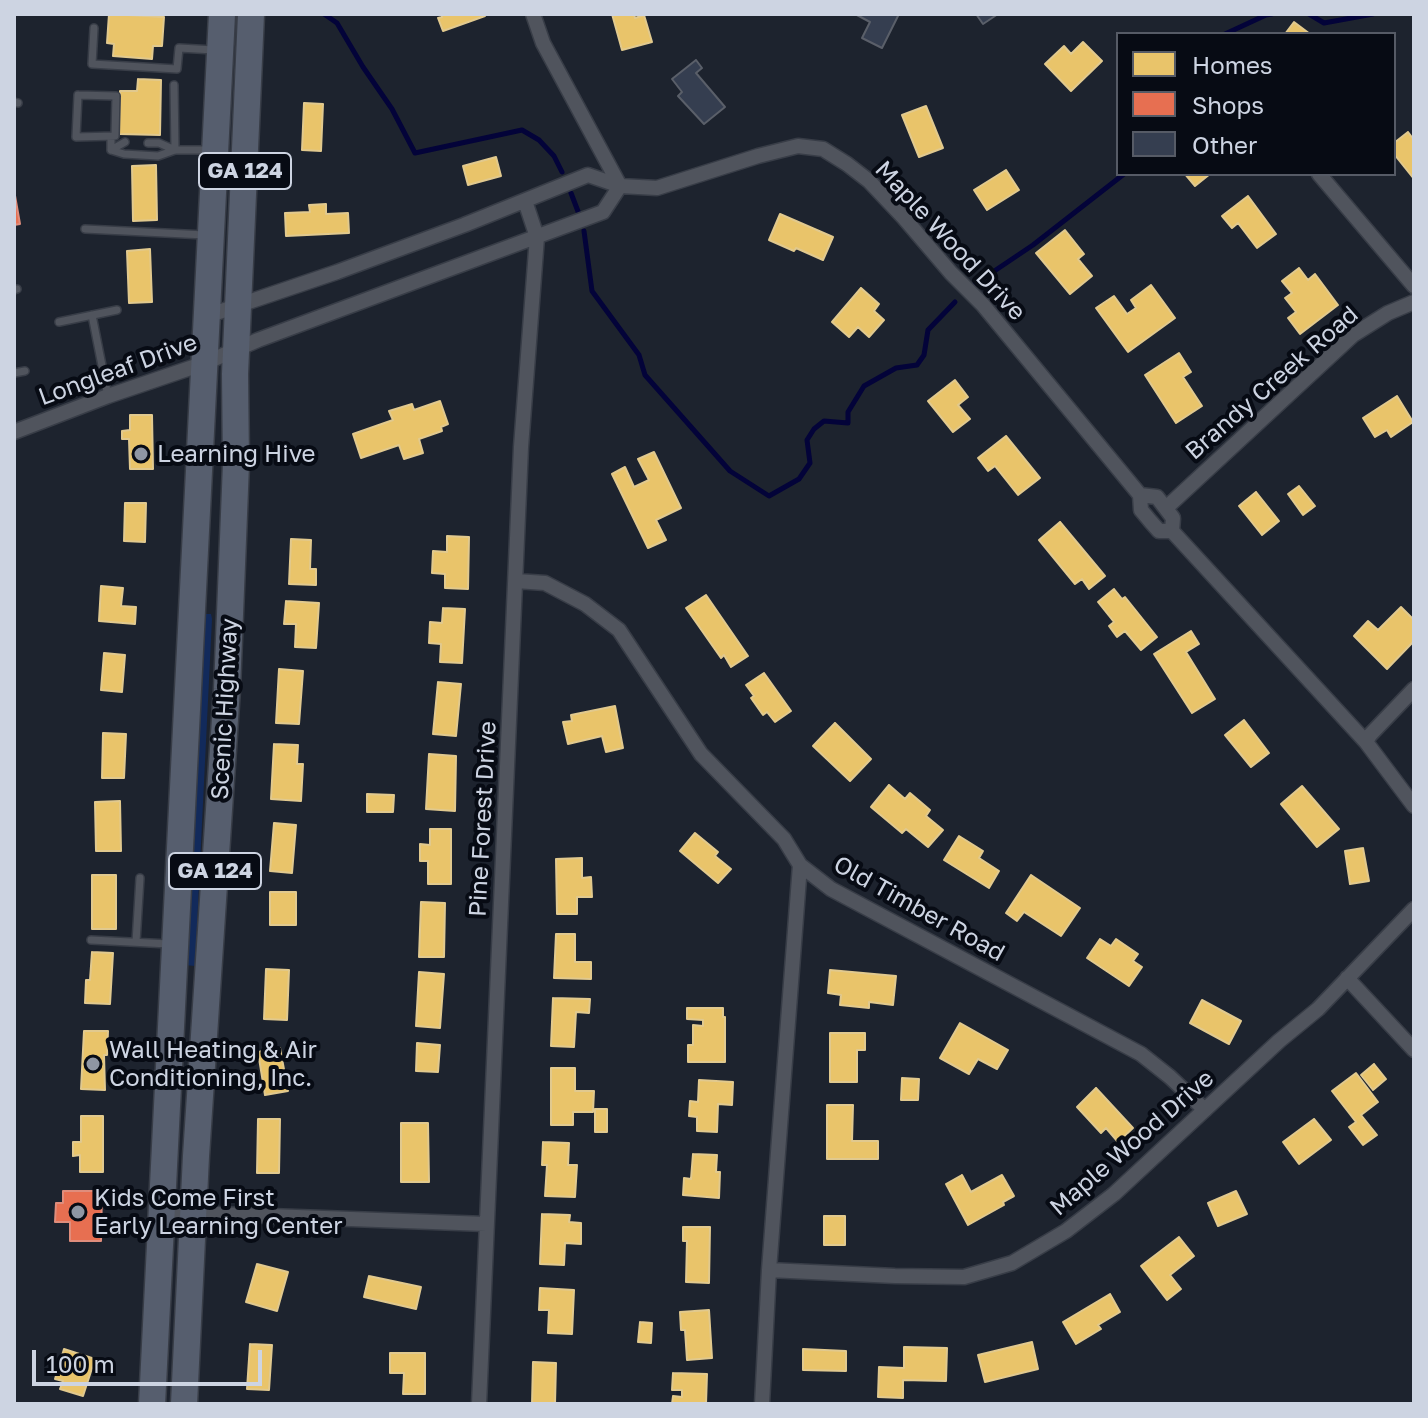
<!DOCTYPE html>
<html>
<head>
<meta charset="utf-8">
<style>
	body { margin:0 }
	#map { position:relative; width:1428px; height:1418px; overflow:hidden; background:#1d232e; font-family:"Golos Text",sans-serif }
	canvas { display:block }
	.frame { position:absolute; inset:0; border:16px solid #cdd4e2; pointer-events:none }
	.legend { position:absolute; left:1116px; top:32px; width:280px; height:144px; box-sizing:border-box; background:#070b14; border:2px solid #565b66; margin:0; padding:10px 14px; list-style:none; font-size:24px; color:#cdd4e2 }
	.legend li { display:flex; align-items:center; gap:16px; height:40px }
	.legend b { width:40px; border:2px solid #565b66 }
	.scale { position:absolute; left:32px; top:1350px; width:230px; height:36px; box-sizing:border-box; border:4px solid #cdd4e2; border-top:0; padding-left:10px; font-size:24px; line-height:28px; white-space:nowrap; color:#cdd4e2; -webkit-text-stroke:6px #070b14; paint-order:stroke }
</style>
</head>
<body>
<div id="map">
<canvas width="1428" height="1418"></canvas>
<div class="frame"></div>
<ul class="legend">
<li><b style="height:22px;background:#e9c46a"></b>Homes</li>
<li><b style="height:22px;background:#e76f51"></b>Shops</li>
<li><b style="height:22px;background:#353e50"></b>Other</li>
</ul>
<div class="scale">100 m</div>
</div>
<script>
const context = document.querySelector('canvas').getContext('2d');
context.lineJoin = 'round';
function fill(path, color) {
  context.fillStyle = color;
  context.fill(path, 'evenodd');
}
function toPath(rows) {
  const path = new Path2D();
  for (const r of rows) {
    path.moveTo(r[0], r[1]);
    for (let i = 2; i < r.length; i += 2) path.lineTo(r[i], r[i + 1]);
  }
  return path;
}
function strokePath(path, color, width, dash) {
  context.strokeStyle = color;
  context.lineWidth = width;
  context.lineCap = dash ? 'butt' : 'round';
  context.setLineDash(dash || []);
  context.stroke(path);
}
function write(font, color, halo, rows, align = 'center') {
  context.font = font + ' "Golos Text",sans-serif';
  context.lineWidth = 8;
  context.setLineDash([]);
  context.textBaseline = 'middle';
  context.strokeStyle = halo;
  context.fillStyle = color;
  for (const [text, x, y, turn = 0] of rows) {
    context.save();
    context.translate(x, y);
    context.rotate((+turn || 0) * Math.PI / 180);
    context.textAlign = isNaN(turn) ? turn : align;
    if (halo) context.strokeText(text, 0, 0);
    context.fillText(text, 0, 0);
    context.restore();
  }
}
fill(toPath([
	[201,614,211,614,212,619,195,966,184,965]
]), '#122a5b');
const homes = toPath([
	[109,14,164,17,162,46,153,46,152,59,113,56,114,44,107,43,109,14],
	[441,14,485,14,485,16,443,31,438,18,442,17,441,14],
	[612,14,634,14,635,18,644,15,652,42,622,50,612,14],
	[1294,22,1310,34,1285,34,1294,22],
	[1083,42,1102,61,1071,91,1045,64,1064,46,1071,54,1083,42],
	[138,79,161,80,160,135,119,134,120,91,137,91,138,79],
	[304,103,323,104,321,151,302,150,304,103],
	[926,106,943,148,919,157,902,115,926,106],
	[1408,132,1414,140,1414,179,1394,154,1394,143,1408,132],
	[496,157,501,176,468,185,463,166,496,157],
	[156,165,157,220,133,221,132,166,156,165],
	[1006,170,1019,190,987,210,974,190,1006,170],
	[1185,174,1210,174,1195,186,1185,174],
	[1248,196,1276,234,1257,248,1238,223,1232,228,1222,216,1248,196],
	[326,204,326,214,348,213,349,233,286,236,285,213,310,212,309,205,326,204],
	[780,214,833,237,823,260,796,248,794,251,769,240,780,214],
	[1065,230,1084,254,1078,259,1092,276,1070,294,1036,253,1065,230],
	[150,249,152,302,129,303,127,251,150,249],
	[1299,268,1308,280,1315,274,1338,305,1300,334,1288,318,1296,312,1285,298,1292,293,1282,281,1299,268],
	[1151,285,1175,318,1128,352,1096,308,1114,296,1127,314,1136,308,1131,300,1151,285],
	[861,288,879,304,874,311,884,320,869,337,858,327,849,337,832,322,861,288],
	[1179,353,1191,372,1183,377,1202,406,1176,423,1145,375,1179,353],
	[955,380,968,397,958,405,970,419,953,432,928,401,955,380],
	[1397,396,1413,422,1391,437,1387,430,1375,437,1363,418,1397,396],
	[440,401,448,424,441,427,442,431,419,439,423,453,404,459,399,445,361,458,353,434,393,420,389,411,412,404,414,410,440,401],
	[130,415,152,415,153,469,130,469,129,439,122,439,122,431,130,430,130,415],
	[1006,436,1040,478,1018,495,995,466,988,471,978,458,1006,436],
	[654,452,681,508,656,520,666,540,648,548,612,474,625,467,634,487,649,480,638,459,654,452],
	[1299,486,1315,506,1303,515,1288,494,1299,486],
	[1256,492,1279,521,1262,535,1239,506,1256,492],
	[125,503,146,503,145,542,124,541,125,503],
	[1060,522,1105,576,1089,589,1082,579,1075,584,1039,540,1060,522],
	[447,536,469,537,468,589,445,588,445,574,432,573,433,551,447,552,447,536],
	[291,539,311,540,310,569,316,569,316,585,289,584,291,539],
	[101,586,123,588,121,606,136,607,135,624,99,621,101,586],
	[1114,589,1122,599,1125,597,1157,637,1141,650,1125,631,1117,637,1109,626,1114,622,1098,602,1114,589],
	[706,595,748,656,731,667,724,655,721,658,686,608,706,595],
	[286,601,319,603,316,648,295,647,296,624,284,624,286,601],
	[1401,607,1414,620,1414,641,1387,669,1354,636,1368,621,1378,630,1401,607],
	[443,608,465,609,462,663,440,662,441,644,429,643,430,622,442,623,443,608],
	[1191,631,1199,644,1186,652,1215,699,1192,713,1154,654,1191,631],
	[104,653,125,655,122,692,101,690,104,653],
	[279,669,303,671,299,724,276,723,279,669],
	[764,673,791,711,775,722,767,712,763,715,751,698,754,696,746,685,764,673],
	[438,682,461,684,456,736,433,734,438,682],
	[615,706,623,748,606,752,602,736,568,744,563,722,572,721,571,715,615,706],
	[1244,720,1269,753,1251,767,1225,735,1244,720],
	[835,723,871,759,850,781,813,746,835,723],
	[103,733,126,734,124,778,102,778,103,733],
	[274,744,298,745,297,764,303,764,301,801,271,799,274,744],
	[429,754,456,756,455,811,426,809,429,754],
	[889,785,905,799,910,793,930,810,926,816,943,830,928,847,906,829,902,833,871,807,889,785],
	[1302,786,1339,829,1317,847,1281,804,1302,786],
	[367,794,394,795,393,812,367,812,367,794],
	[120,801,121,851,96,851,95,802,120,801],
	[274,823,296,825,292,873,270,871,274,823],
	[430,829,451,829,451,884,428,884,428,861,420,861,420,844,430,845,430,829],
	[695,833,718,852,715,856,731,869,718,883,680,851,695,833],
	[959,836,983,851,979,858,999,871,989,888,944,860,959,836],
	[1363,848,1369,881,1350,884,1345,851,1363,848],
	[582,858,582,878,591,877,592,897,577,897,577,914,557,914,556,859,582,858],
	[92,875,116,875,116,929,92,929,92,875],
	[1031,875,1080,908,1061,936,1024,912,1017,921,1006,913,1031,875],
	[270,892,296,892,296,925,270,925,270,892],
	[421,902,445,903,444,957,419,957,421,902],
	[556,934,575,934,575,962,591,962,591,979,554,978,556,934],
	[1100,939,1111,946,1116,939,1138,954,1133,961,1142,967,1129,986,1087,958,1100,939],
	[92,952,113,953,110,1004,85,1003,86,980,90,980,92,952],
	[266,969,289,970,287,1020,264,1019,266,969],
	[830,970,896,976,893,1005,869,1002,869,1008,840,1005,841,995,828,993,830,970],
	[419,972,444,974,440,1028,416,1026,419,972],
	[553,998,590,999,589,1013,576,1012,574,1047,551,1046,553,998],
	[1202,1000,1241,1021,1229,1044,1190,1023,1202,1000],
	[687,1008,723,1008,723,1017,725,1017,725,1062,688,1062,688,1045,693,1045,693,1025,703,1026,703,1020,687,1019,687,1008],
	[960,1023,1008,1050,997,1069,978,1059,969,1074,940,1058,960,1023],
	[84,1031,108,1031,107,1055,104,1055,105,1090,81,1089,84,1031],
	[830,1033,865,1033,865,1050,857,1050,857,1082,830,1082,830,1033],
	[417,1043,440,1045,438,1072,416,1071,417,1043],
	[280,1048,288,1091,265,1095,258,1052,280,1048],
	[1374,1064,1386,1079,1373,1090,1361,1075,1374,1064],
	[551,1068,575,1068,575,1091,594,1091,593,1112,573,1112,573,1125,551,1125,551,1068],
	[1356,1073,1378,1102,1361,1115,1377,1135,1363,1145,1349,1127,1356,1122,1332,1091,1356,1073],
	[902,1078,919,1079,918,1100,901,1100,902,1078],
	[699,1080,733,1082,732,1105,718,1104,717,1132,697,1131,697,1117,689,1116,690,1101,698,1102,699,1080],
	[1096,1088,1133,1128,1118,1142,1106,1128,1101,1133,1077,1107,1096,1088],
	[827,1105,853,1105,852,1141,878,1141,878,1159,827,1159,827,1105],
	[595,1109,607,1109,607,1132,595,1132,595,1109],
	[81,1116,103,1116,103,1172,80,1172,80,1155,73,1156,73,1142,81,1142,81,1116],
	[258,1119,280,1119,279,1173,257,1173,258,1119],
	[1314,1119,1331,1140,1299,1164,1283,1142,1314,1119],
	[401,1123,428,1123,429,1182,401,1182,401,1123],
	[543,1142,569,1143,568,1165,577,1165,575,1197,545,1196,547,1165,542,1165,543,1142],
	[693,1154,717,1155,716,1172,720,1172,719,1198,683,1195,684,1178,691,1179,693,1154],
	[962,1175,971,1192,1002,1175,1014,1196,1003,1202,1004,1205,968,1225,946,1184,962,1175],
	[1236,1191,1247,1214,1218,1226,1208,1203,1236,1191],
	[542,1214,570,1215,569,1222,581,1223,581,1244,565,1243,564,1265,540,1264,542,1214],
	[824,1216,845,1216,845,1245,824,1245,824,1216],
	[683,1227,710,1227,709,1283,686,1282,687,1241,683,1241,683,1227],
	[1179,1237,1194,1256,1170,1275,1181,1289,1167,1300,1141,1266,1179,1237],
	[257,1264,288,1272,277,1311,246,1302,257,1264],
	[369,1276,421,1287,416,1309,364,1297,369,1276],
	[540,1288,574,1290,572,1334,548,1333,549,1310,539,1310,540,1288],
	[1110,1294,1120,1312,1098,1325,1101,1329,1076,1344,1063,1322,1110,1294],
	[709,1310,712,1358,687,1360,685,1330,681,1330,680,1312,709,1310],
	[640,1322,652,1323,651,1343,638,1342,640,1322],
	[1032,1342,1038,1369,985,1382,978,1355,1032,1342],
	[250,1344,272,1345,269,1390,247,1389,250,1344],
	[904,1347,947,1348,946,1381,903,1380,903,1398,878,1397,879,1367,904,1368,904,1347],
	[64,1349,95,1359,83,1396,60,1389,63,1381,55,1379,64,1349],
	[803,1349,846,1351,846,1371,803,1370,803,1349],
	[390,1353,425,1353,425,1394,403,1394,404,1373,390,1373,390,1353],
	[533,1362,556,1363,555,1404,532,1404,533,1362],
	[673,1373,707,1374,706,1404,672,1404,673,1396,682,1397,682,1390,672,1390,673,1373]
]);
fill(homes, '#e9c46a');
strokePath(homes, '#e1c98e', 2);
const shops = toPath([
	[14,190,20,224,14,225,14,190],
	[63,1191,102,1191,101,1241,70,1241,70,1222,55,1222,56,1203,63,1203,63,1191]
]);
fill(shops, '#e76f51');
strokePath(shops, '#df8d7c', 2);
strokePath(toPath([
	[324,14,337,23,363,67,392,109,415,153,522,130,539,140,554,156,562,172],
	[1309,14,1324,23,1373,14],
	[1225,34,1266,15,1272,14],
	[571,193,579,214],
	[584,231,592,291,639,355,645,375,730,471,769,496,799,479,810,463,807,440,814,429,824,421,848,423,848,412,864,386,896,368,917,365,924,355,928,330,955,302],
	[975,284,1033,245,1124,174]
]), '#030339', 5);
const building = toPath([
	[855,14,899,14,882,48,862,38,870,22,855,14],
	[976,14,998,14,983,24,976,14],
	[696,60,702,68,696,73,725,107,704,124,678,96,682,92,672,79,696,60]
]);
fill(building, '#353e50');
strokePath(building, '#5a5f69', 2);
const lane = toPath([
	[94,28,92,64,177,69,179,48,214,50],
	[174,85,175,150,211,150],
	[78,95,116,96,115,136,76,137,78,95],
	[14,102,18,103],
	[111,137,111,150,124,154,158,156,175,150],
	[148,143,159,143,175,150],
	[111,150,125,142],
	[85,229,205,235],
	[14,290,17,289],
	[92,315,108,396],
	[59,322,117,310],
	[14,373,25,371],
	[91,940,169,944],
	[136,942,140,878]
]);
const street = toPath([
	[533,14,543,43,620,186],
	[1319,174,1414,286],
	[207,316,337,272,464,225,588,175,620,186,657,188,758,156,798,146,823,149,847,164,869,181,904,218,951,273,983,305,1140,495,1141,510,1151,522,1159,531,1172,531,1366,742,1414,806],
	[14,432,108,396,205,363,258,340,603,212,620,186],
	[1140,495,1157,497,1173,518,1172,531],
	[1166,508,1353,335,1388,313,1414,302],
	[516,581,545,583,585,604,619,630,701,754,784,839,800,865,831,889,1141,1054,1170,1077,1205,1110],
	[1366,742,1370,735,1414,689],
	[1347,978,1414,1050],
	[162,1212,486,1224],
	[769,1270,895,1276,964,1277,1012,1263,1066,1231,1114,1194,1279,1041,1318,1009,1414,909],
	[479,1404,521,447,537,237,525,201],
	[762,1404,769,1270,800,865]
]);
const highway = toPath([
	[152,1404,222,14],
	[184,1404,196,1156,227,689,236,464,235,374,251,14]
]);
strokePath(lane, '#383d47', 10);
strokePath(street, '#383d47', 17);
strokePath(highway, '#383d47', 29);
strokePath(lane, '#50545d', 7);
strokePath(street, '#50545d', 14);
strokePath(highway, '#565e6e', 26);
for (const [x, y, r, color] of [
	[141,454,8,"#8f96a3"],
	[93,1064,8,"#8f96a3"],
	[78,1212,8,"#8f96a3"]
]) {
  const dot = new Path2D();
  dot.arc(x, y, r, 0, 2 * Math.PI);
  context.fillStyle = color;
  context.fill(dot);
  strokePath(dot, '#070b14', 3);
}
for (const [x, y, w] of [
	[245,171,92],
	[215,871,92]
]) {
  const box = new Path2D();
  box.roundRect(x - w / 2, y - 18, w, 36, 6);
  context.fillStyle = '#070b14';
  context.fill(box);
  strokePath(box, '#cdd4e2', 2);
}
write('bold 22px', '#cdd4e2', null, [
	["GA 124",245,171],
	["GA 124",215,871]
]);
write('24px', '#cdd4e2', '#070b14', [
	["Maple Wood Drive",950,241,47],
	["Longleaf Drive",118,370,-20],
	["Brandy Creek Road",1272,383,-41],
	["Scenic Highway",225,709,-87],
	["Pine Forest Drive",483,819,-87],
	["Old Timber Road",919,909,29],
	["Maple Wood Drive",1132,1143,-41]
]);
write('24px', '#cdd4e2', '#070b14', [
	["Learning Hive",157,454],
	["Wall Heating & Air",109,1050],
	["Conditioning, Inc.",109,1078],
	["Kids Come First",94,1198],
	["Early Learning Center",94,1226]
], 'left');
</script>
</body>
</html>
